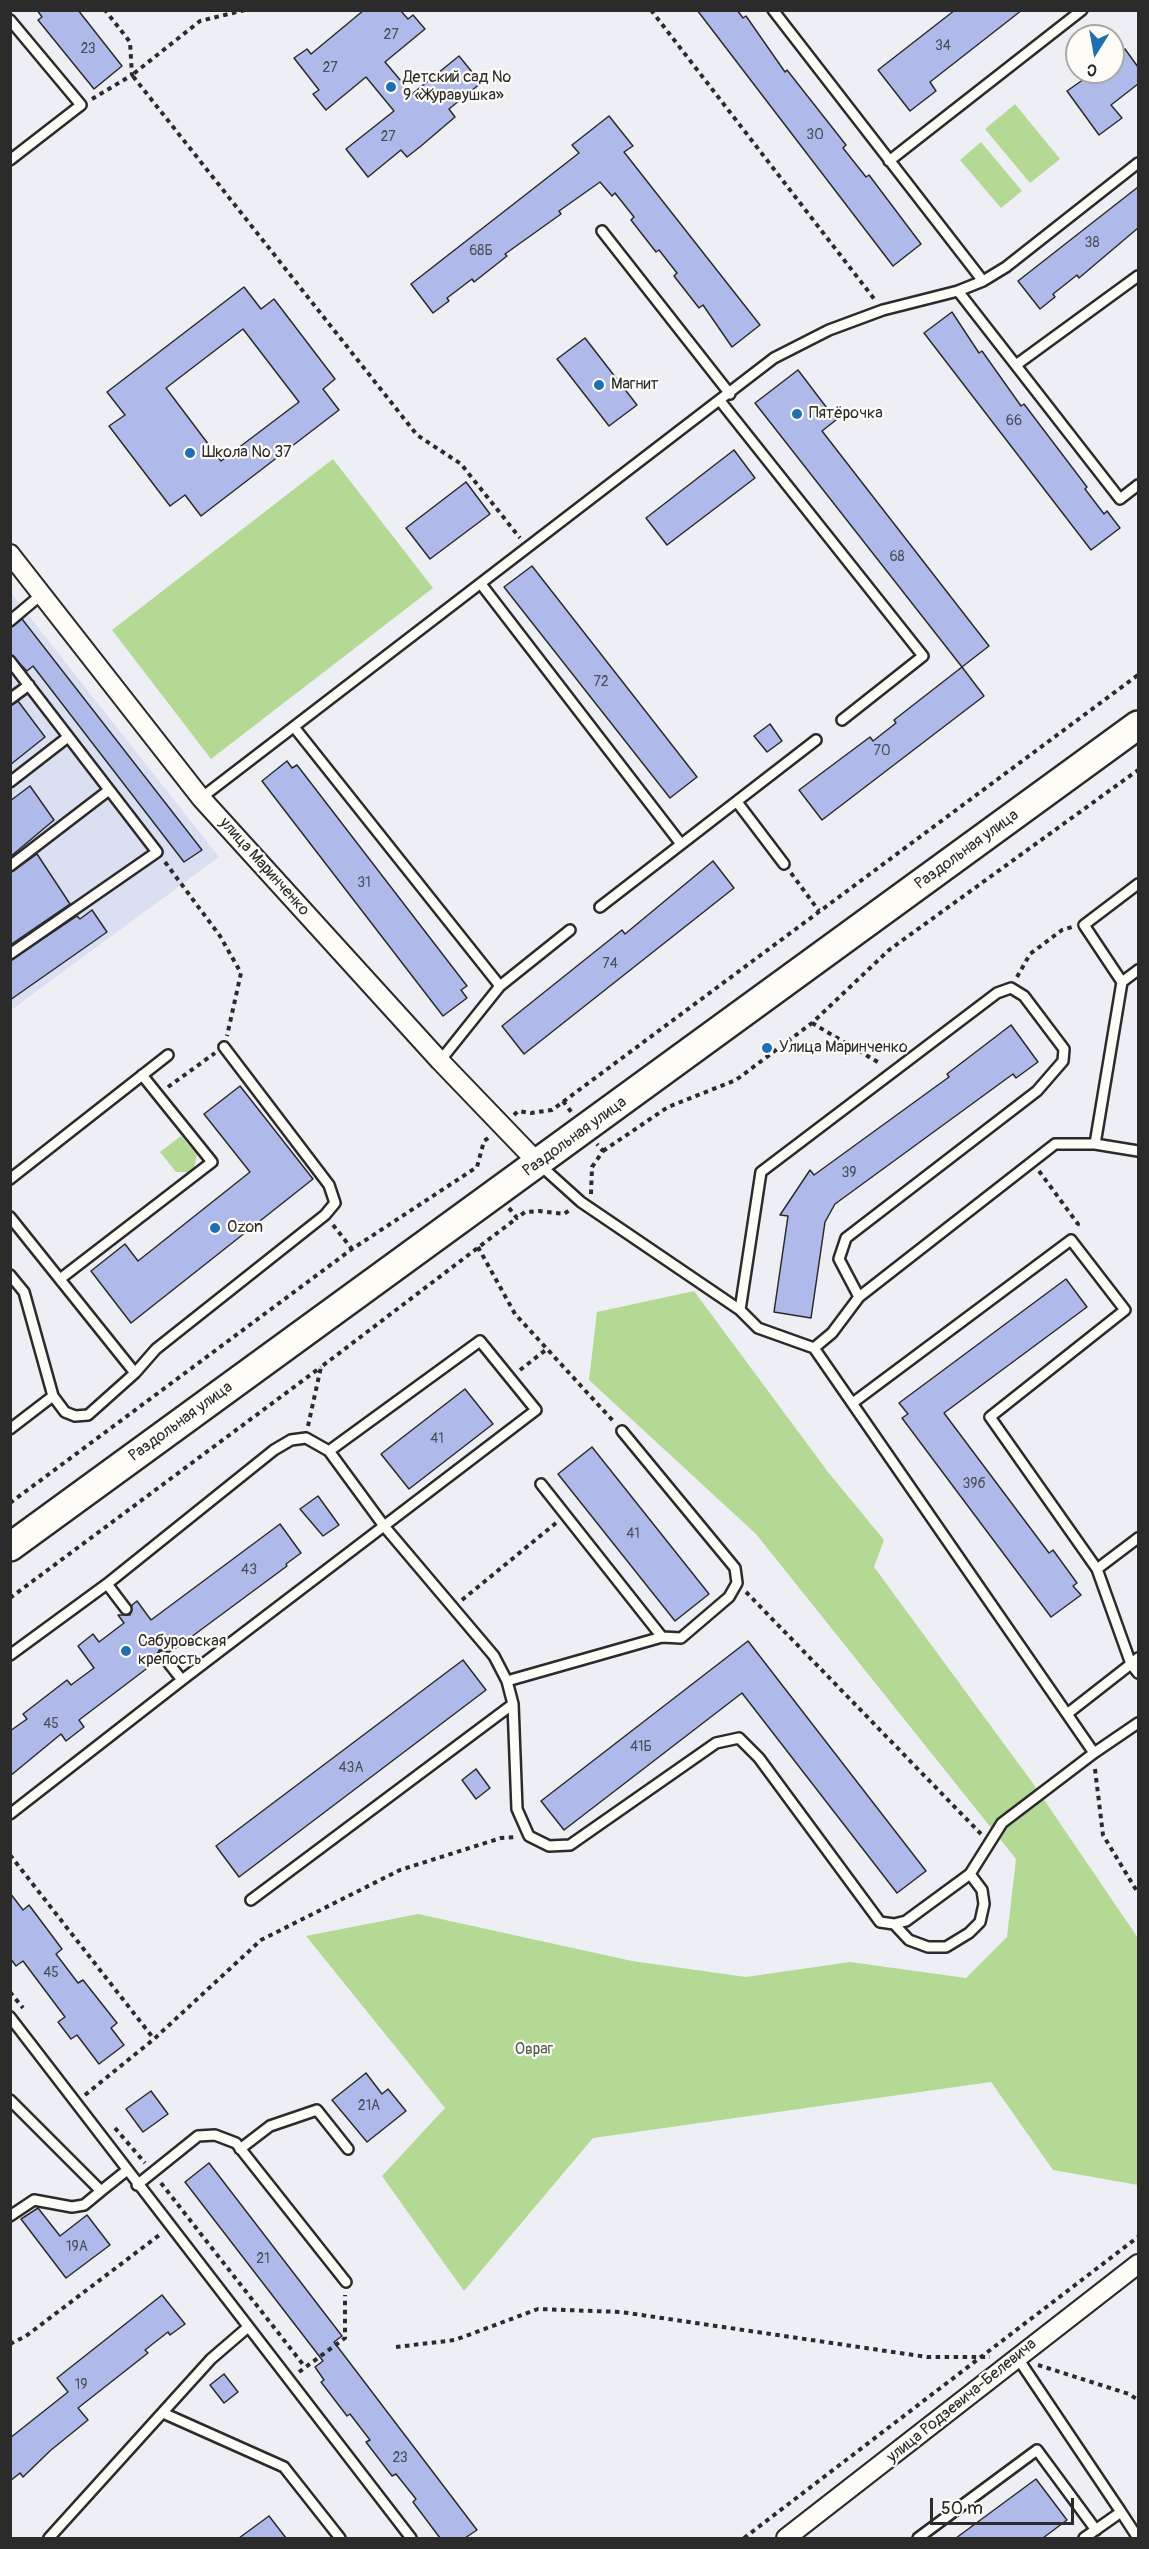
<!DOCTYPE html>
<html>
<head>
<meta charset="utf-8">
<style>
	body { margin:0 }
	#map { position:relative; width:1149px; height:2549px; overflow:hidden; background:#edeff4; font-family:Pangolin,sans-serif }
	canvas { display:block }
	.frame { position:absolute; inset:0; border:12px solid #2b2b2b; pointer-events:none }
	.north { position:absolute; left:1065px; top:24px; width:60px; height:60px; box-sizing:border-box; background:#fdfcf7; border:2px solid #a9a8a5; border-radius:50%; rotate:191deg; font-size:16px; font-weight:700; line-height:24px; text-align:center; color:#2b2b2b }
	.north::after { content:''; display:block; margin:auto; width:21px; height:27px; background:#1f6fb2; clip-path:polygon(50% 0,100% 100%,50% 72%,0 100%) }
	.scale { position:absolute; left:930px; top:2498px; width:144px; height:27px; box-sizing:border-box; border:3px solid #2b2b2b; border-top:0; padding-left:8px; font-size:18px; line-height:21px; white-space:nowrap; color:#2b2b2b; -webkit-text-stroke:4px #fdfcf7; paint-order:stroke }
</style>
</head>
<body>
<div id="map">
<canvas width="1149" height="2549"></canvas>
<div class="frame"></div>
<div class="north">С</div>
<div class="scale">50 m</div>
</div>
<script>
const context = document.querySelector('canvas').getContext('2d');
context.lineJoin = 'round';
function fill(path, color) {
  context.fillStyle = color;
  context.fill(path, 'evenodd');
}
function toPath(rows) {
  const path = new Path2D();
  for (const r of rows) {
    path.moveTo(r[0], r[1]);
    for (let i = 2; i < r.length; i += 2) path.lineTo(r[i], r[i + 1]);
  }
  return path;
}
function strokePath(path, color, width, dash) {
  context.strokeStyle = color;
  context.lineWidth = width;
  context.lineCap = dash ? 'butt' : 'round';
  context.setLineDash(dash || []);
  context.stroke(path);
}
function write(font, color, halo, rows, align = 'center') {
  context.font = font + ' Pangolin,sans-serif';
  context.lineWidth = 4.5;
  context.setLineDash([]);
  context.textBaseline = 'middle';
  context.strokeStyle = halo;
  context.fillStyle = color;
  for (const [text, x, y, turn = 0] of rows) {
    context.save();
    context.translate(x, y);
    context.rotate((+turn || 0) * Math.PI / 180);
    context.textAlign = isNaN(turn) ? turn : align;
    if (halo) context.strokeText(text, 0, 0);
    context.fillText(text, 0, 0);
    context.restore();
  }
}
fill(toPath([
	[10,592,219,857,11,1010,10,1010]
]), '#dadff1');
fill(toPath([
	[1015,104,1060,159,1030,183,985,129],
	[981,142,1022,191,1001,208,960,160],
	[333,459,433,588,211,759,112,630],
	[181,1136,197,1155,193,1172,176,1172,160,1152],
	[694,1291,828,1472,884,1540,874,1567,1032,1782,1138,1938,1138,2185,1053,2170,991,2082,593,2138,464,2291,382,2176,445,2108,306,1936,418,1914,632,1961,746,1977,850,1962,966,1978,1007,1937,1016,1859,756,1534,589,1380,597,1312]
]), '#b4d995');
const building = toPath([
	[37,10,78,10,122,66,94,89,38,20,42,17,37,10],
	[364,10,400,10,408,19,413,15,425,29,385,62,412,94,459,56,481,83,449,109,455,117,421,146,407,157,401,150,368,177,346,149,394,111,366,77,326,110,313,94,319,90,294,58,307,49,311,54,364,10],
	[697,10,737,10,743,18,746,16,785,72,787,70,846,145,843,148,866,177,869,175,921,244,893,266,697,10],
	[955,10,1022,10,930,82,936,91,910,111,878,70,955,10],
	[1125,49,1138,67,1138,84,1111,105,1122,118,1099,135,1067,91,1094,72,1113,72,1113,58,1125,49],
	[609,116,633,146,624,152,760,325,732,347,703,305,699,308,674,276,677,273,659,250,656,252,631,220,634,217,615,193,612,196,600,182,559,211,561,214,505,254,507,256,474,282,472,279,447,298,449,301,433,313,411,284,579,153,572,145,609,116],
	[1138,187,1138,228,1079,278,1077,275,1053,294,1055,297,1040,309,1018,281,1138,187],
	[244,287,261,309,274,299,335,379,323,389,339,410,201,516,185,495,170,506,109,426,125,415,107,392,244,287],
	[243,329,299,402,221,461,166,388,243,329],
	[952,312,979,353,982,351,1021,406,1024,404,1087,487,1085,489,1104,514,1107,511,1120,528,1091,550,924,333,952,312],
	[585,338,637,405,609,426,557,359,585,338],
	[798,370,836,420,822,431,989,646,962,667,755,403,798,370],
	[734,450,755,478,667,545,646,518,734,450],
	[466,482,490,514,430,559,406,528,466,482],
	[532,566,697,777,670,798,504,587,532,566],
	[22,619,202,850,184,862,33,666,27,671,10,654,10,628,22,619],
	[962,667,984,696,822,820,799,790,870,737,873,741,896,723,894,720,962,667],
	[18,701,45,737,10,765,10,706,18,701],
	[770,724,782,741,767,752,754,736,770,724],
	[287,761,292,768,297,765,467,986,461,990,467,998,443,1016,262,781,287,761],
	[30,786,54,820,10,857,10,801,30,786],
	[37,854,70,904,10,945,10,873,37,854],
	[713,861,734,888,524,1054,502,1026,622,930,625,934,713,861],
	[92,910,107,932,10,1000,10,961,77,916,80,919,92,910],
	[1011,1025,1038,1062,1016,1078,1013,1074,835,1204,825,1222,811,1318,774,1312,788,1216,780,1215,810,1170,814,1175,949,1077,947,1074,1011,1025],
	[240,1086,313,1179,131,1323,91,1271,125,1244,138,1261,250,1172,204,1114,240,1086],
	[1066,1279,1087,1307,944,1413,1049,1553,1053,1550,1077,1583,1073,1586,1081,1595,1051,1617,902,1418,908,1414,899,1403,1066,1279],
	[465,1389,493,1424,409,1489,381,1454,465,1389],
	[592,1447,709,1594,675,1621,558,1474,592,1447],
	[318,1496,339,1525,323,1536,300,1509,318,1496],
	[280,1524,301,1553,286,1564,287,1566,179,1646,169,1652,159,1650,158,1660,79,1720,84,1727,66,1741,61,1734,10,1776,10,1731,27,1719,23,1714,67,1680,71,1685,94,1668,78,1646,93,1634,99,1642,124,1623,118,1615,130,1615,132,1605,137,1601,151,1620,280,1524],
	[748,1641,926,1871,897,1893,742,1693,564,1830,541,1801,748,1641],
	[463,1660,486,1690,239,1877,216,1846,463,1660],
	[476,1769,490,1788,476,1799,462,1780,476,1769],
	[10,1893,23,1910,29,1905,62,1949,56,1954,78,1983,83,1980,117,2023,111,2028,124,2045,99,2064,77,2035,71,2039,58,2022,65,2017,23,1961,16,1966,10,1958,10,1893],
	[366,2073,382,2094,388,2089,406,2111,367,2142,332,2100,366,2073],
	[151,2091,168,2114,143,2132,126,2109,151,2091],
	[209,2163,342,2336,334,2342,477,2530,465,2538,440,2538,413,2502,416,2499,396,2474,392,2476,366,2442,370,2440,350,2414,347,2416,321,2382,324,2380,315,2367,323,2361,185,2182,209,2163],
	[38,2208,60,2236,87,2215,110,2245,66,2278,21,2219,38,2208],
	[162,2295,185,2324,170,2335,168,2332,145,2350,148,2353,78,2408,88,2420,51,2450,23,2477,20,2473,10,2481,10,2438,68,2392,57,2378,162,2295],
	[224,2374,238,2392,224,2403,210,2385,224,2374],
	[1036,2479,1067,2520,1043,2538,956,2538,1036,2479],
	[269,2516,286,2538,239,2538,269,2516]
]);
fill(building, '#afb9ea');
strokePath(building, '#2b2b2b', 1.5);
const service = toPath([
	[773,10,983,281],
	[10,20,81,105,10,160],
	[889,161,1082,10],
	[602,231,730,394],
	[958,291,1120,499,1138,485],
	[1016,365,1138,276],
	[721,402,923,656,842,720],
	[481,584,681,844],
	[10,621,42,594],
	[10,661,157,852,10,954],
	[10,699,29,685],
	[294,727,500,986,440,1061],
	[10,782,68,737],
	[201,798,774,358,829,330,883,310,958,291,983,281,1006,267,1138,163],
	[737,802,784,864],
	[10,866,109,790],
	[600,907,816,740],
	[1122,982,1138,970],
	[500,986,570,930],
	[1095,1144,1138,1151],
	[540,1165,581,1202,740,1310,758,1328,814,1348,1094,1753],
	[10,1179,168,1055],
	[10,1217,135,1373],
	[10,1275,24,1292,53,1396],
	[60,1279,212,1162,142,1075],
	[740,1310,761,1172,997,993,1011,988,1024,996,1064,1049,1063,1061,1037,1091,846,1238,839,1259,859,1297],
	[814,1348,832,1333,859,1297,1055,1144,1095,1144,1122,982,1084,925,1138,884],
	[854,1402,1071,1240,1125,1310,990,1417,1097,1569],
	[10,1429,53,1396,65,1412,75,1416,88,1415,135,1373,156,1349,325,1215,335,1203,329,1185,224,1047],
	[541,1484,662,1637],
	[107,1584,126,1609],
	[10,1655,107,1584,274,1450,291,1440,306,1438,329,1451,384,1526,494,1656,507,1681,513,1704,517,1809,529,1836,549,1846,570,1845,716,1743,739,1738,759,1758,880,1922,894,1924,906,1921,970,1874,1002,1823,1094,1753,1138,1723],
	[163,1656,182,1680,536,1410,480,1341,329,1451],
	[1138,1658,1131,1664,1138,1673],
	[507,1681,662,1637,681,1638,729,1597,737,1583,735,1568,622,1431],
	[1067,1714,1131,1664,1097,1569,1138,1538],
	[10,1814,182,1680],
	[251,1900,513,1704],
	[894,1924,909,1940,928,1947,946,1947,969,1933,980,1922,984,1904,982,1890,970,1874],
	[10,2017,411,2538],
	[10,2100,101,2191,126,2171],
	[240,2149,270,2126,317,2110,348,2149],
	[137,2185,198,2136,215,2135,236,2143,346,2282],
	[10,2216,34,2200,72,2207,84,2205,101,2191],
	[1017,2357,1121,2512,1084,2538],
	[163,2413,284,2467,340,2538],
	[1121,2512,1138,2538],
	[49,2538,211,2359,247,2328],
	[918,2538,1037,2450,1096,2530]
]);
const minor = toPath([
	[10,554,201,798,440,1061,538,1163],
	[786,2538,1138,2264]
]);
const secondary = toPath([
	[10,1547,1138,725]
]);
strokePath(service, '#2b2b2b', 14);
strokePath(minor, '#2b2b2b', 22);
strokePath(secondary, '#2b2b2b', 32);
strokePath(toPath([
	[245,10,200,21,132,75,417,435,461,464,520,538],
	[651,10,875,300],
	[92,99,132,75,130,42,105,10],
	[165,862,220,936,241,973,227,1036],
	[791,873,819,911],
	[1017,977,1030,954,1062,930,1072,927],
	[812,1023,881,1064],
	[168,1087,215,1053],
	[563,1101,572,1113],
	[514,1115,518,1111,531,1113,552,1110,1138,675],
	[603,1151,668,1107,736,1080,812,1023,889,950,1138,770],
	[1039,1171,1078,1224,1076,1228],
	[591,1194,592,1167,603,1151,597,1144],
	[509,1208,517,1218,525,1212,539,1211,564,1214,571,1209],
	[333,1225,352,1249],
	[478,1247,515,1314,615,1423],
	[520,1370,547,1349],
	[308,1426,321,1367,517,1218],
	[10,1503,352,1249,477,1167,484,1141,491,1136],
	[746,1592,981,1834],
	[10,1598,321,1367],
	[462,1600,556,1523],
	[1095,1769,1103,1835,1138,1893],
	[10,1855,154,2039],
	[10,1992,23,2008],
	[85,2095,154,2039,261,1940,400,1870,501,1838,516,1837],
	[115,2128,145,2163],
	[161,2183,305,2367],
	[10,2344,26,2336,162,2233],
	[396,2347,455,2340,538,2309,621,2312,927,2357,990,2357],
	[1038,2365,1129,2394,1138,2400],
	[299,2372,345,2338,345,2295],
	[744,2538,1138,2237]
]), '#2b2b2b', 4, [4.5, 4.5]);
strokePath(service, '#fdfcf7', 9);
strokePath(minor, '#fdfcf7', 18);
strokePath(secondary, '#fdfcf7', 27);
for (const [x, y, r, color] of [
	[391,87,6,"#1f6fb2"],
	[599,385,6,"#1f6fb2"],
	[797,414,6,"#1f6fb2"],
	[190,453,6,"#1f6fb2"],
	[767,1048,6,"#1f6fb2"],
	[215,1228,6,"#1f6fb2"],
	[126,1651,6,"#1f6fb2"]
]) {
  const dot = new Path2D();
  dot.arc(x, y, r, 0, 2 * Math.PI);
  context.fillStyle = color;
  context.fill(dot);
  strokePath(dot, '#fdfcf7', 2);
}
write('14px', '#4c4e5b', null, [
	["27",391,35],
	["34",943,46],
	["23",88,49],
	["27",330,68],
	["30",815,135],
	["27",388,137],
	["38",1092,243],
	["68Б",481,251],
	["66",1014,421],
	["68",897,557],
	["72",601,682],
	["70",882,751],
	["31",364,883],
	["74",610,964],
	["39",849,1173],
	["41",437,1439],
	["39б",974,1484],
	["41",633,1534],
	["43",249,1570],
	["45",51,1724],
	["41Б",641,1747],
	["43А",351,1768],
	["45",51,1973],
	["21А",369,2106],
	["19А",77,2247],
	["21",263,2259],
	["19",81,2385],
	["23",400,2458]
]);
write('16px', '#2b2b2b', '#fdfcf7', [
	["Детский сад №",403,78],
	["9 «Журавушка»",403,96],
	["Магнит",611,385],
	["Пятёрочка",809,414],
	["Школа № 37",202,453],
	["Улица Маринченко",779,1048],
	["Ozon",227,1228],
	["Сабуровская",138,1642],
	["крепость",138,1660]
], 'left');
write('16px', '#2b2b2b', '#fdfcf7', [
	["Раздольная улица",967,850,-36],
	["улица Маринченко",264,867,48],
	["Раздольная улица",575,1137,-36],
	["Раздольная улица",181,1422,-36],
	["улица Родзевича-Белевича",962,2401,-39]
]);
write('16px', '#545f4b', '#fdfcf7', [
	["Овраг",534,2050]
]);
</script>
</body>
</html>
